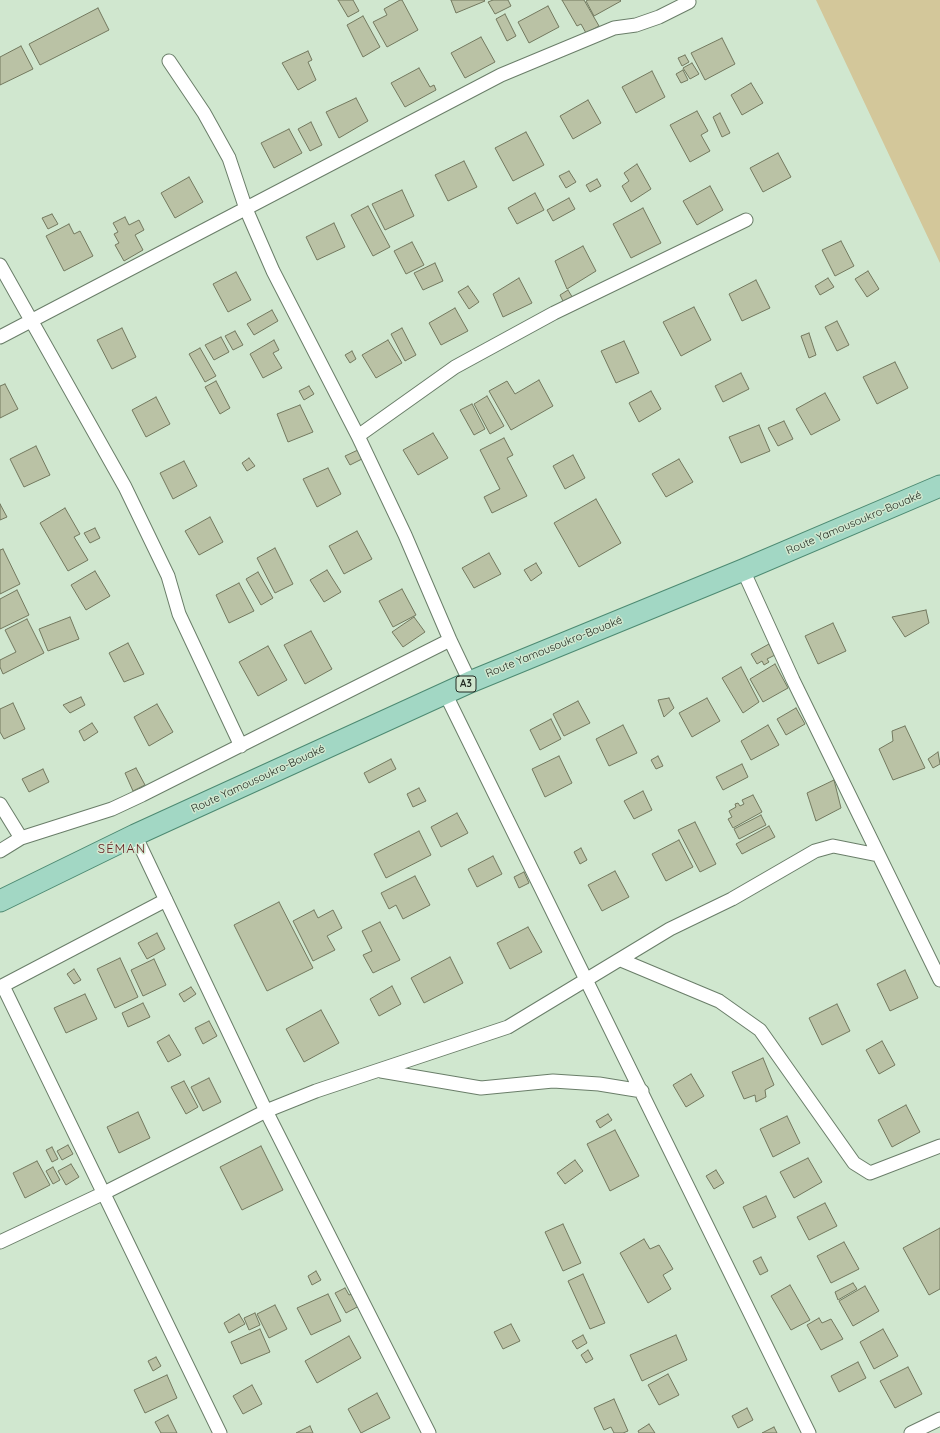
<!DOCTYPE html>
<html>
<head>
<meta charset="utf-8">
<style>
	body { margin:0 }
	canvas { display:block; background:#d0e7cf }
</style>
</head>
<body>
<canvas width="940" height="1433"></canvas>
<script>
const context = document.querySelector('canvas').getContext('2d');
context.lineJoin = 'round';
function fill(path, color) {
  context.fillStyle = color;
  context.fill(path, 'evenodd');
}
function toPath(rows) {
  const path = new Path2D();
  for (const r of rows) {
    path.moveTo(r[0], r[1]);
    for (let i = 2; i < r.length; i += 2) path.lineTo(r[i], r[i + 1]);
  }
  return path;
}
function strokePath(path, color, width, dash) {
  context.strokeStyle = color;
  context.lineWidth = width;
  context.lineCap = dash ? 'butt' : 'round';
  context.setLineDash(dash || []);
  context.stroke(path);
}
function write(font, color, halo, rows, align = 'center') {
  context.font = font + ' Quicksand,sans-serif';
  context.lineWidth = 3;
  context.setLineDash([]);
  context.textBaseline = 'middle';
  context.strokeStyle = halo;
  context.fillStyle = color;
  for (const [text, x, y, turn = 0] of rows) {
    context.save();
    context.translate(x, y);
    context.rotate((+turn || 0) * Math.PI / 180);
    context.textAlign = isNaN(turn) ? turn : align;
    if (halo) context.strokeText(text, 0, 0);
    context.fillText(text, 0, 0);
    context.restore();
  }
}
fill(toPath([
	[816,0,940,0,940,263]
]), '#d3c79a');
const building = toPath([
	[338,0,353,0,359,11,348,17,338,0],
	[400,0,402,0,418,30,387,47,373,22,387,15,384,9,400,0],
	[451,0,484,0,485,1,456,13,451,0],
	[493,0,508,0,511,6,495,14,488,2,493,0],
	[562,0,584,0,599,26,586,33,581,24,577,26,562,0],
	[588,0,620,0,621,1,594,16,586,1,588,0],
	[548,6,559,27,529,43,518,22,548,6],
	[98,8,109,30,40,65,29,44,98,8],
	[505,14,516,36,507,41,496,19,505,14],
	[363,16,380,47,363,57,347,25,363,16],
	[481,37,495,62,465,78,451,53,481,37],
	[722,38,735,64,705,80,691,53,722,38],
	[21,46,33,69,0,85,0,57,21,46],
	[308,51,312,60,308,62,316,80,298,90,282,63,308,51],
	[685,55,689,62,682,66,678,58,685,55],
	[692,63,699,74,690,79,683,68,692,63],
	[419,68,430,87,434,85,436,90,405,107,391,83,419,68],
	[683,70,688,80,681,83,676,74,683,70],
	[652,71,665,97,636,113,622,87,652,71],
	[751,83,763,103,742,115,731,95,751,83],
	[356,98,368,121,339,138,326,112,356,98],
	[588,100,601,123,573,139,560,116,588,100],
	[697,111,708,131,701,135,710,151,690,162,670,125,697,111],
	[720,113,730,133,722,137,713,117,720,113],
	[311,122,322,145,310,151,298,129,311,122],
	[289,129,302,153,274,168,261,143,289,129],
	[526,132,544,165,513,181,495,148,526,132],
	[778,153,791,177,763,192,750,168,778,153],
	[464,161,477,187,448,201,435,175,464,161],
	[637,164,651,189,631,202,622,186,629,181,624,173,637,164],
	[569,171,576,182,566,188,559,176,569,171],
	[189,177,203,202,175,218,161,193,189,177],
	[597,179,601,186,590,192,586,185,597,179],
	[710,186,723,210,697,225,683,201,710,186],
	[402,190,414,216,385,230,372,204,402,190],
	[535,193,544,210,517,224,508,208,535,193],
	[569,198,575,209,553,221,547,210,569,198],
	[368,206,390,247,373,256,351,215,368,206],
	[643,208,661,243,631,258,613,224,643,208],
	[52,214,58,224,48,229,42,218,52,214],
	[125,217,129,225,139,220,144,230,135,235,143,250,124,261,115,245,119,243,114,234,118,232,113,223,125,217],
	[334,223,345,247,317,260,306,237,334,223],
	[69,224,74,234,80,231,93,256,64,271,46,236,69,224],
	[841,241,854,266,835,276,822,250,841,241],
	[412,242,424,265,406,274,394,251,412,242],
	[583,246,596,271,567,289,555,261,583,246],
	[435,263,443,281,423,290,414,273,435,263],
	[868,271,879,289,867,297,855,279,868,271],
	[236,272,251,300,228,312,213,284,236,272],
	[519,278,532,303,503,317,493,294,519,278],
	[828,278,834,287,820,295,815,286,828,278],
	[756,280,770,308,742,321,729,294,756,280],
	[468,286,479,302,469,309,458,292,468,286],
	[568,290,574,300,565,305,560,295,568,290],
	[694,307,711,340,681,356,663,322,694,307],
	[455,308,468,331,441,345,429,323,455,308],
	[272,310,278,321,254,335,247,324,272,310],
	[837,321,849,345,837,351,825,327,837,321],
	[122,328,136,357,112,369,97,340,122,328],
	[402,328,416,355,405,361,391,334,402,328],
	[235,331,243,345,233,350,225,336,235,331],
	[809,333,816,355,809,358,801,336,809,333],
	[221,337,229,352,214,360,205,345,221,337],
	[274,340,279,350,273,353,282,368,263,378,250,354,274,340],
	[388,340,402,363,376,378,362,355,388,340],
	[624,341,639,373,616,383,601,351,624,341],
	[200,348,216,376,205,382,189,354,200,348],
	[352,351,356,359,350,363,345,355,352,351],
	[895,362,908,388,877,404,863,377,895,362],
	[741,373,749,389,723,402,715,386,741,373],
	[539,380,553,406,511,430,489,391,507,381,515,394,539,380],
	[216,381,230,408,220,414,205,387,216,381],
	[5,384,18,409,0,418,0,386,5,384],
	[309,386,314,394,304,400,299,391,309,386],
	[651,391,661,409,639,422,629,403,651,391],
	[825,393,840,420,811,435,796,409,825,393],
	[487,396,504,426,490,434,474,404,487,396],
	[156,397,170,424,146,437,132,410,156,397],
	[472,404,485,429,474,435,460,410,472,404],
	[300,405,313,432,288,442,277,414,300,405],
	[784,421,793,439,778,446,768,428,784,421],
	[759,425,770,451,741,463,729,437,759,425],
	[433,433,448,458,418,475,403,450,433,433],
	[504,438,513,455,507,458,527,496,492,513,484,497,500,489,480,450,504,438],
	[36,446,50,475,24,487,10,459,36,446],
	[358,450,362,459,350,465,345,456,358,450],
	[573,455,585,478,565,489,553,466,573,455],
	[249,458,255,466,247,471,242,463,249,458],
	[679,459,693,482,666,497,652,474,679,459],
	[184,461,197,486,173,499,160,473,184,461],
	[328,468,341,494,317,507,303,479,328,468],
	[596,499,621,543,579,567,554,523,596,499],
	[0,504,7,517,0,520,0,504],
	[65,508,80,534,74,537,88,560,68,571,40,523,65,508],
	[210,517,223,542,199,555,185,531,210,517],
	[95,528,100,538,90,543,84,533,95,528],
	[357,531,372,559,344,574,329,546,357,531],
	[275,548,293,584,275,593,257,558,275,548],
	[3,549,20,584,0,594,0,550,3,549],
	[489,553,501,574,474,588,462,568,489,553],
	[536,563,542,573,531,581,524,570,536,563],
	[327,570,341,592,324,602,310,580,327,570],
	[95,571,110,596,86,610,71,585,95,571],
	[258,572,273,598,261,605,246,579,258,572],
	[239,583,254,611,229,623,216,595,239,583],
	[402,589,416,615,393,627,379,601,402,589],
	[17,590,29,615,0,629,0,599,17,590],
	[926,610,929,623,905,637,892,617,926,610],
	[70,617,79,639,48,651,39,629,70,617],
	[414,617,425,632,403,647,392,632,414,617],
	[27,619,44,653,3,674,0,667,0,660,16,652,5,630,27,619],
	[833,623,846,651,818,664,805,636,833,623],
	[311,631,332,669,305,684,284,645,311,631],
	[128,643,144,674,124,682,109,653,128,643],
	[769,644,775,655,767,659,769,662,764,665,762,661,757,664,751,654,769,644],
	[268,646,287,680,258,696,239,662,268,646],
	[775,664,788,688,763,702,750,679,775,664],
	[741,667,759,702,743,713,722,678,741,667],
	[81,697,85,705,70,713,63,705,81,697],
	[669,698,674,708,664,717,658,700,669,698],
	[707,698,720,721,692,737,679,713,707,698],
	[578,701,590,723,564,736,553,714,578,701],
	[13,703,25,729,4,739,0,732,0,709,13,703],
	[157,704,173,732,149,746,134,717,157,704],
	[796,708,805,724,786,735,777,719,796,708],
	[551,719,561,739,540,750,530,730,551,719],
	[92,723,98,732,84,741,79,731,92,723],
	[623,725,637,753,609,766,596,739,623,725],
	[768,725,779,745,751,760,741,741,768,725],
	[905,726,925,768,893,780,879,749,893,741,892,731,905,726],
	[938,752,940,764,933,768,928,759,938,752],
	[559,756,572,783,545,797,532,769,559,756],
	[658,756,663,766,656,769,651,760,658,756],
	[391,759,396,769,369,783,364,773,391,759],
	[742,764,748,777,723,790,716,777,742,764],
	[136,768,145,785,133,791,125,773,136,768],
	[43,769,49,782,29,792,22,779,43,769],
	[834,780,841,808,816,821,807,793,834,780],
	[419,788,426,801,413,807,407,794,419,788],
	[643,791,652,810,634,819,624,801,643,791],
	[753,795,762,812,733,828,728,819,732,817,729,811,736,807,735,804,738,803,740,806,744,804,742,800,753,795],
	[457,813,468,833,441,847,431,827,457,813],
	[761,815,766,825,739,839,734,829,761,815],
	[695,822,716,864,700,872,678,830,695,822],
	[769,826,775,837,742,854,736,844,769,826],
	[419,831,431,855,386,878,374,854,419,831],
	[679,840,693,867,666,881,652,854,679,840],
	[581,848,587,860,580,864,574,852,581,848],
	[493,856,502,874,477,887,468,869,493,856],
	[615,871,629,897,602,911,588,885,615,871],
	[524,872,529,883,519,888,514,877,524,872],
	[415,876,430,905,403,919,396,905,389,909,381,893,415,876],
	[279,902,313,968,267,991,234,925,279,902],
	[314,910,318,918,333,910,342,928,327,936,335,950,313,961,293,921,314,910],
	[380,922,400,960,373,973,363,955,372,951,362,931,380,922],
	[528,927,542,952,510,969,497,943,528,927],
	[157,933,165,949,147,959,138,943,157,933],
	[450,957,463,983,424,1003,411,978,450,957],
	[120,958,138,997,115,1008,97,969,120,958],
	[154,959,166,985,143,996,131,970,154,959],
	[74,969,81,980,74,984,67,974,74,969],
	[905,970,918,998,890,1011,877,984,905,970],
	[392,986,401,1004,379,1016,370,999,392,986],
	[191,987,196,994,184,1002,179,994,191,987],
	[85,994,97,1019,66,1033,54,1008,85,994],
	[143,1003,150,1017,128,1027,122,1013,143,1003],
	[837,1004,850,1031,822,1045,809,1018,837,1004],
	[321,1010,339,1043,304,1062,286,1029,321,1010],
	[209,1021,217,1036,203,1044,195,1028,209,1021],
	[169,1035,181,1055,168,1062,157,1042,169,1035],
	[882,1041,895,1065,879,1074,866,1050,882,1041],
	[763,1058,774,1085,765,1090,766,1097,756,1102,755,1095,744,1099,732,1072,763,1058],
	[691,1074,704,1096,686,1107,673,1085,691,1074],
	[209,1078,221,1102,203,1111,191,1087,209,1078],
	[184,1081,198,1107,186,1114,171,1087,184,1081],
	[906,1105,920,1132,892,1147,878,1120,906,1105],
	[138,1112,150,1138,119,1153,107,1127,138,1112],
	[608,1114,612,1120,600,1128,596,1121,608,1114],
	[787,1116,800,1143,773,1157,760,1129,787,1116],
	[615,1130,639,1176,610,1191,587,1144,615,1130],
	[68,1145,73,1154,62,1160,57,1151,68,1145],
	[261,1146,283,1190,242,1210,220,1167,261,1146],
	[52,1147,58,1159,52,1162,46,1150,52,1147],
	[808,1158,822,1182,794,1198,780,1172,808,1158],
	[575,1160,583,1171,565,1184,557,1173,575,1160],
	[37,1161,50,1185,25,1198,13,1173,37,1161],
	[71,1164,79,1177,66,1185,58,1171,71,1164],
	[53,1167,60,1180,53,1184,46,1171,53,1167],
	[716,1170,724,1183,714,1189,706,1176,716,1170],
	[766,1196,776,1217,753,1228,743,1207,766,1196],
	[825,1203,837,1226,809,1240,797,1217,825,1203],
	[563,1224,581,1263,563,1271,545,1232,563,1224],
	[940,1228,940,1289,929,1295,903,1248,940,1228],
	[644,1239,650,1249,659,1245,673,1269,663,1275,671,1289,648,1303,620,1253,644,1239],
	[844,1242,859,1269,831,1283,817,1256,844,1242],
	[761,1257,768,1271,760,1275,753,1261,761,1257],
	[316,1271,321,1280,312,1285,308,1276,316,1271],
	[583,1274,605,1323,590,1329,568,1281,583,1274],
	[853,1283,857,1289,838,1300,835,1292,853,1283],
	[790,1285,810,1320,791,1330,771,1296,790,1285],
	[865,1286,879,1311,853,1326,839,1301,865,1286],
	[345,1288,349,1295,352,1294,359,1306,346,1313,335,1293,345,1288],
	[328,1294,341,1321,311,1335,297,1308,328,1294],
	[275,1305,287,1329,269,1338,257,1314,275,1305],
	[255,1313,260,1325,249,1330,244,1318,255,1313],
	[239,1314,245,1324,229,1333,224,1323,239,1314],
	[819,1318,822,1323,831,1319,843,1339,821,1350,807,1325,819,1318],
	[511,1324,520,1341,503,1349,494,1332,511,1324],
	[260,1329,270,1352,241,1364,231,1342,260,1329],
	[883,1329,898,1356,874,1369,860,1342,883,1329],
	[583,1335,587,1343,577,1349,572,1341,583,1335],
	[676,1335,687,1360,642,1381,630,1355,676,1335],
	[349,1336,361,1358,317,1383,305,1361,349,1336],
	[588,1350,593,1359,586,1363,581,1355,588,1350],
	[156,1357,161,1366,153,1371,148,1361,156,1357],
	[858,1362,866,1378,839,1392,831,1376,858,1362],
	[908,1367,922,1394,895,1408,880,1381,908,1367],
	[668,1374,679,1395,659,1405,648,1385,668,1374],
	[167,1375,177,1398,145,1413,134,1390,167,1375],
	[252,1385,262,1404,243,1414,233,1396,252,1385],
	[377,1393,390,1418,361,1433,348,1409,377,1393],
	[614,1399,628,1431,623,1433,614,1433,611,1427,604,1430,594,1408,614,1399],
	[747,1408,753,1420,738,1428,732,1416,747,1408],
	[168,1415,177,1433,161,1433,155,1422,168,1415],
	[649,1424,655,1433,639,1433,638,1431,649,1424],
	[310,1426,313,1433,296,1433,310,1426],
	[774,1427,777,1433,762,1433,774,1427]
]);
fill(building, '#bac2a5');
strokePath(building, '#73795f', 1);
const street = toPath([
	[169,61,204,113,229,158,246,209,273,271,358,436,405,535,450,640,470,682],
	[0,265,125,487,168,576,179,614,241,746],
	[0,337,501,75,614,28,636,25,659,17,689,2],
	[358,436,455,367,554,313,746,220],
	[743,570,793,680,940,980],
	[445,693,809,1433],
	[0,804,21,838],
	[135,835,266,1111,429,1433],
	[0,851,21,838,112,809,142,795,450,640],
	[621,960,719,1001,760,1030,854,1163,870,1173,940,1146],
	[3,986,220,1433],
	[0,987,166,900],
	[381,1071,481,1088,553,1081,599,1084,642,1091],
	[0,1242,104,1193,266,1111,316,1091,508,1027,670,929,732,899,815,851,833,846,878,855],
	[911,1433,940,1419]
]);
const primary = toPath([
	[0,901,135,835,470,682,743,570,940,486]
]);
strokePath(street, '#6a7e69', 15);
strokePath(primary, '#4d8a72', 23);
strokePath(street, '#fff', 13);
strokePath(primary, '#a2d7c4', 21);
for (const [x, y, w] of [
	[466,684,20]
]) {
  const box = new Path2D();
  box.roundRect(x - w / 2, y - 8, w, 16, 3);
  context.fillStyle = '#d0e7cf';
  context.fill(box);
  strokePath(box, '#222b22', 1);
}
write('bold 10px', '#222b22', null, [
	["A3",466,684]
]);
write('11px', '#222b22', '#d0e7cf', [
	["Route Yamousoukro-Bouaké",854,523,-23],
	["Route Yamousoukro-Bouaké",554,647,-22],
	["Route Yamousoukro-Bouaké",258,779,-25]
]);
context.letterSpacing = '1px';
write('13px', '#651f21', '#d0e7cf', [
	["SÉMAN",122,849]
]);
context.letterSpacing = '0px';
</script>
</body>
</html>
